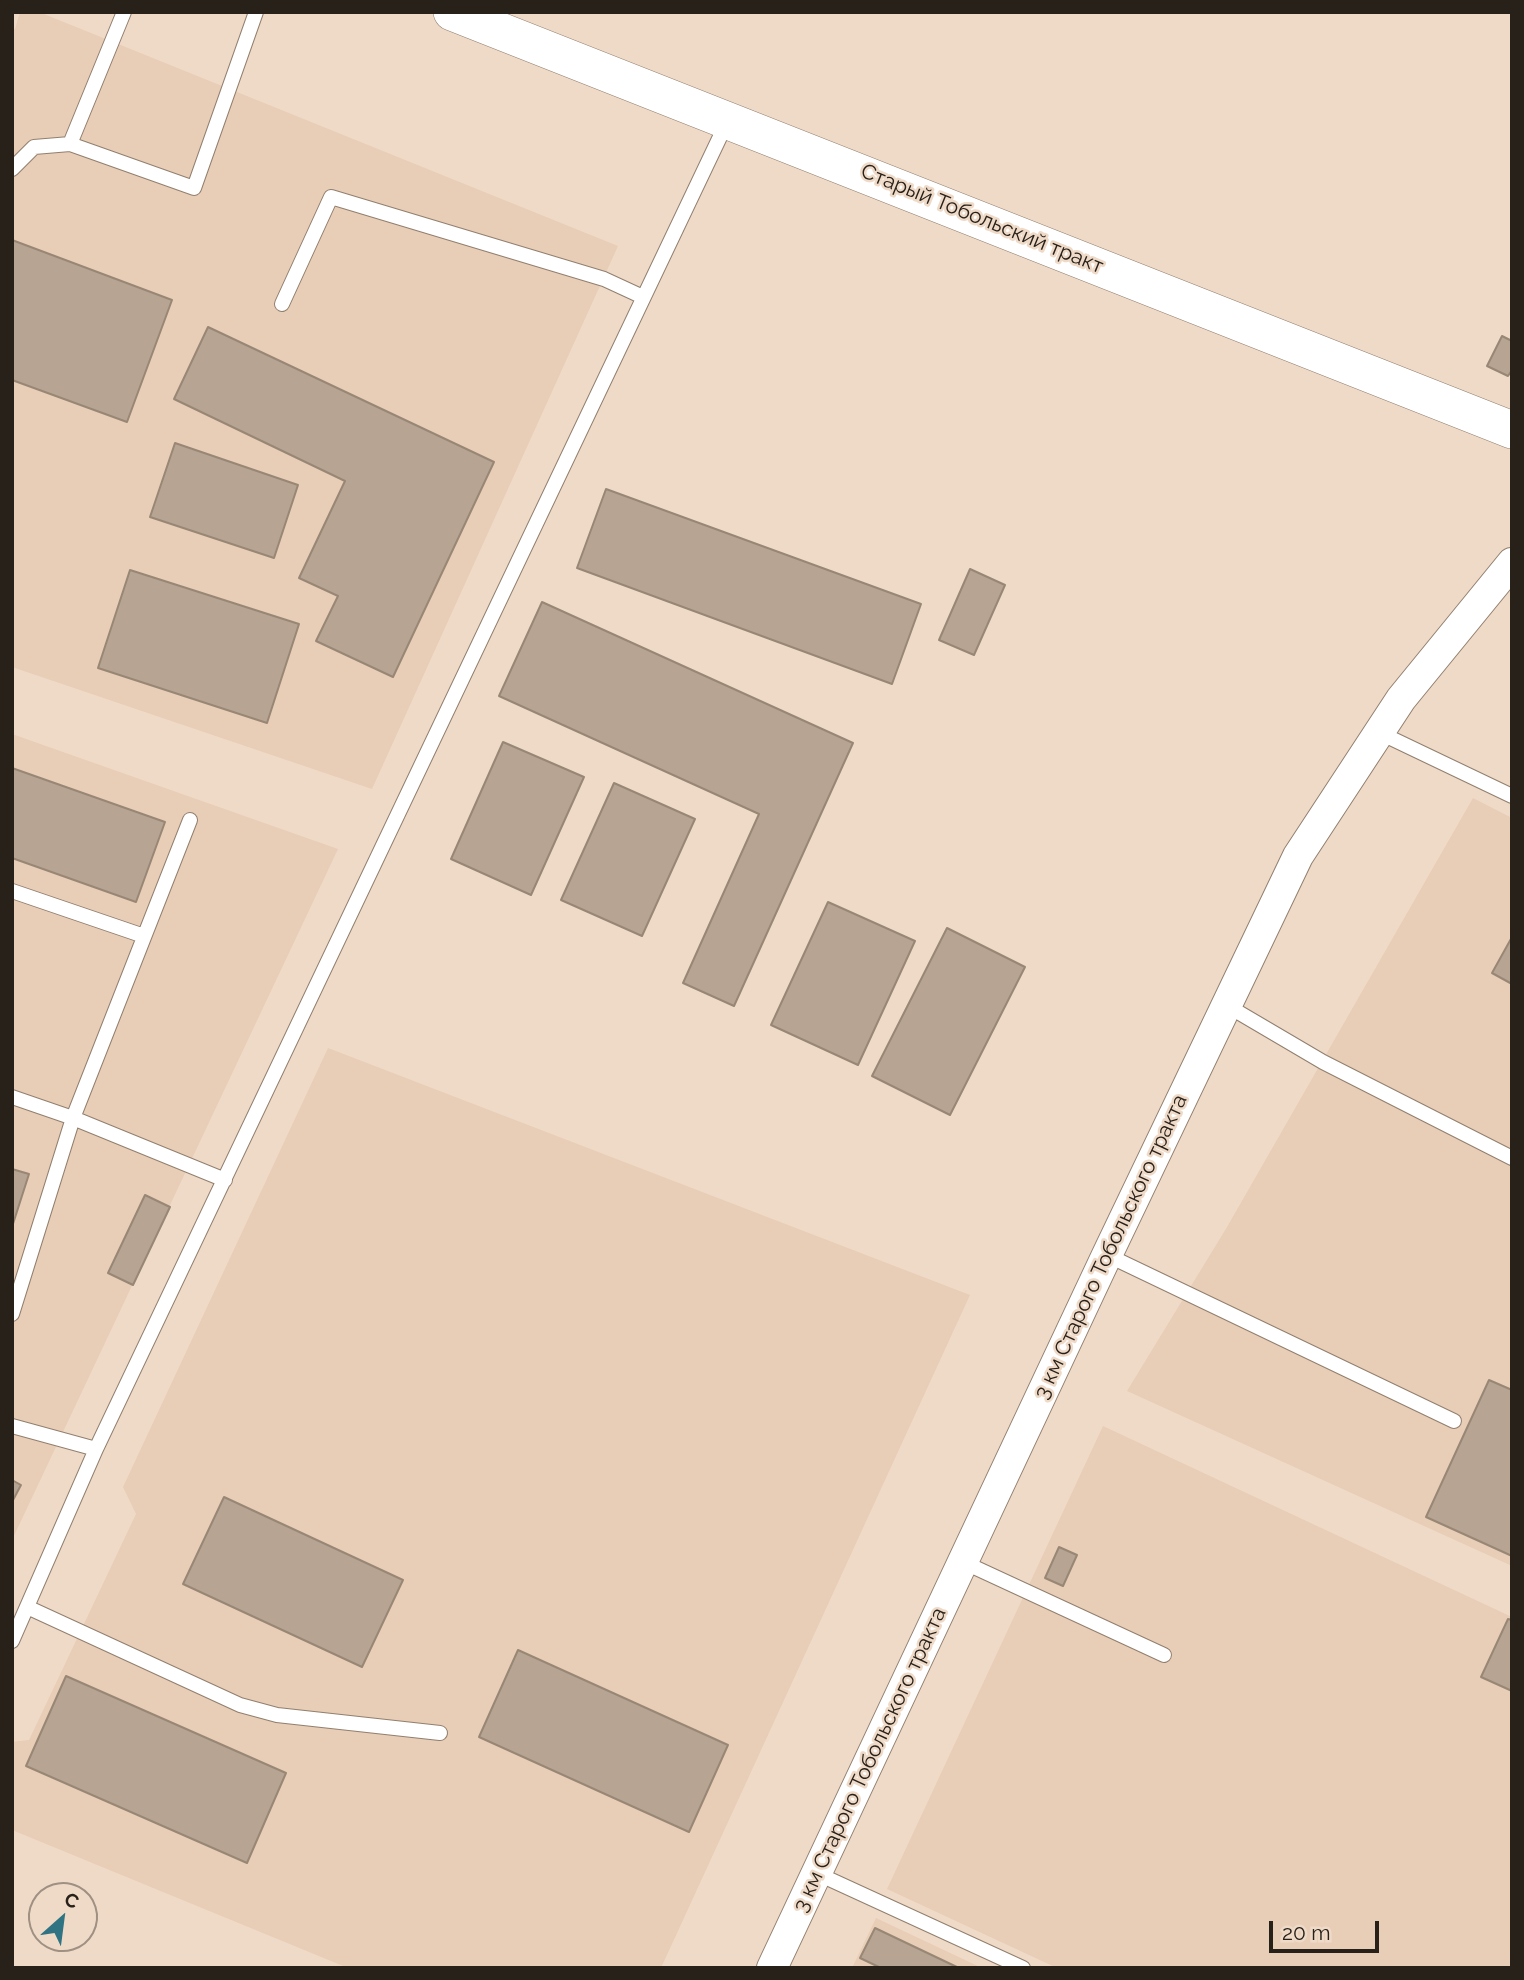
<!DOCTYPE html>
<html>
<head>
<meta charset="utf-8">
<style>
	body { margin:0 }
	#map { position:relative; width:1524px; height:1980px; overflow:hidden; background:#efdac8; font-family:Raleway,sans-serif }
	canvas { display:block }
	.frame { position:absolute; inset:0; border:14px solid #28211a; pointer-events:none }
	.north { position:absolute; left:28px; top:1882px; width:70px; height:70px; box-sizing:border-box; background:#efdac8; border:2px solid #9f9082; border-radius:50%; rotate:28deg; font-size:19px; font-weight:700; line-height:28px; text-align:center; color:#28211a }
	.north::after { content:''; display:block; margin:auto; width:24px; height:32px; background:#307483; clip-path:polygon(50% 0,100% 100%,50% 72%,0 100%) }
	.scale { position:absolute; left:1269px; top:1921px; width:110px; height:32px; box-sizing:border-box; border:4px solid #28211a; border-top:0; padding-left:9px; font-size:21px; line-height:24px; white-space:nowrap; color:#28211a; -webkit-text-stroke:5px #efdac8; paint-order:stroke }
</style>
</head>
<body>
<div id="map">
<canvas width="1524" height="1980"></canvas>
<div class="frame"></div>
<div class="north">С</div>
<div class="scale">20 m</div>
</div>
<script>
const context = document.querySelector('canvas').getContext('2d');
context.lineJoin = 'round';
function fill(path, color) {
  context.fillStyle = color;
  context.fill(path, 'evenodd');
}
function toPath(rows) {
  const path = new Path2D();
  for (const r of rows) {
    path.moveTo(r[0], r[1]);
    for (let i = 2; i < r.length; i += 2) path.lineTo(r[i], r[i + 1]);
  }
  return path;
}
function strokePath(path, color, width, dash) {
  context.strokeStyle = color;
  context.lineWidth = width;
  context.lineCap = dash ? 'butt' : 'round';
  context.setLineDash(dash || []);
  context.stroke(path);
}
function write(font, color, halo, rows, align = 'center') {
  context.font = font + ' Raleway,sans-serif';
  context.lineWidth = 5;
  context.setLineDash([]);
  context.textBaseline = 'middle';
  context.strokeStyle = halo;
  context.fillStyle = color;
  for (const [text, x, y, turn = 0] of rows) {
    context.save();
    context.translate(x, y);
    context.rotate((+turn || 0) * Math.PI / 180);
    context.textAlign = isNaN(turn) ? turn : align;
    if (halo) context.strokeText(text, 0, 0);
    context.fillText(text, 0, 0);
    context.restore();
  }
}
fill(toPath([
	[20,12,39,12,618,246,372,789,12,667,12,29,15,29],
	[12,734,338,849,12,1540],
	[1473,798,1512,818,1512,1566,1127,1391,1227,1227],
	[328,1048,970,1295,661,1968,348,1968,12,1830,12,1742,29,1740,136,1514,123,1487],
	[1103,1426,1512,1617,1512,1968,1057,1968,887,1889],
	[876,1918,982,1968,852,1968]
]), '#e8cdb7');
const building = toPath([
	[12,240,172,300,127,422,12,380,12,240],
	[208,327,494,462,393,677,316,641,338,596,299,578,345,481,174,399,208,327],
	[1502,336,1512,341,1512,370,1508,376,1487,366,1502,336],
	[175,443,298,485,274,558,150,517,175,443],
	[606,489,921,604,892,684,577,568,606,489],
	[970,569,1005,585,974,655,939,640,970,569],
	[130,570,299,624,267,723,98,668,130,570],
	[542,602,853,743,734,1006,683,983,759,814,499,696,542,602],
	[503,742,584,777,531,895,451,859,503,742],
	[12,768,165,822,136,902,12,858,12,768],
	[614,783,695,819,642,936,561,900,614,783],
	[828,902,915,941,858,1065,771,1025,828,902],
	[947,928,1025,967,950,1115,872,1076,947,928],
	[1512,937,1512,984,1492,973,1512,937],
	[12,1169,29,1174,12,1227,12,1169],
	[145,1195,170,1207,133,1285,108,1273,145,1195],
	[1489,1380,1512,1390,1512,1556,1426,1517,1489,1380],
	[12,1480,21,1485,12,1502,12,1480],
	[224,1497,403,1580,362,1667,183,1584,224,1497],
	[1059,1547,1077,1555,1063,1586,1045,1578,1059,1547],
	[1508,1619,1512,1620,1512,1691,1481,1677,1508,1619],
	[518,1650,728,1745,689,1832,479,1737,518,1650],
	[66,1676,286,1773,247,1863,26,1766,66,1676],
	[875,1928,959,1968,881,1968,860,1958,875,1928]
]);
fill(building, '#b7a492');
strokePath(building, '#998776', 2);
const service = toPath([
	[70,144,194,188,256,12],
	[12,169,34,147,70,144,124,12],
	[282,304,331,197,604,279,643,297],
	[1378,732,1512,796],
	[190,820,73,1118,225,1180],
	[12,891,144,936],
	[1226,1005,1323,1062,1512,1158],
	[12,1097,73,1118,12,1314],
	[1107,1255,1454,1421],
	[12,1426,96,1449],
	[963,1562,1164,1655],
	[27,1607,240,1705,277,1715,440,1733],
	[12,1641,96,1449,728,120],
	[816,1873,1023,1968]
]);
const minor = toPath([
	[772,1968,1107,1255,1298,856,1401,699,1512,563]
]);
const tertiary = toPath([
	[452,12,1512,430]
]);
strokePath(service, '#917f6e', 16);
strokePath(minor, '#917f6e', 32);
strokePath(tertiary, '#917f6e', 38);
strokePath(service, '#fff', 14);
strokePath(minor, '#fff', 30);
strokePath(tertiary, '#fff', 37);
write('21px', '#28211a', '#efdac8', [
	["Старый Тобольский тракт",982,219,22],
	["3 км Старого Тобольского тракта",1111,1247,-65],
	["3 км Старого Тобольского тракта",870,1760,-65]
]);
</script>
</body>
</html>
